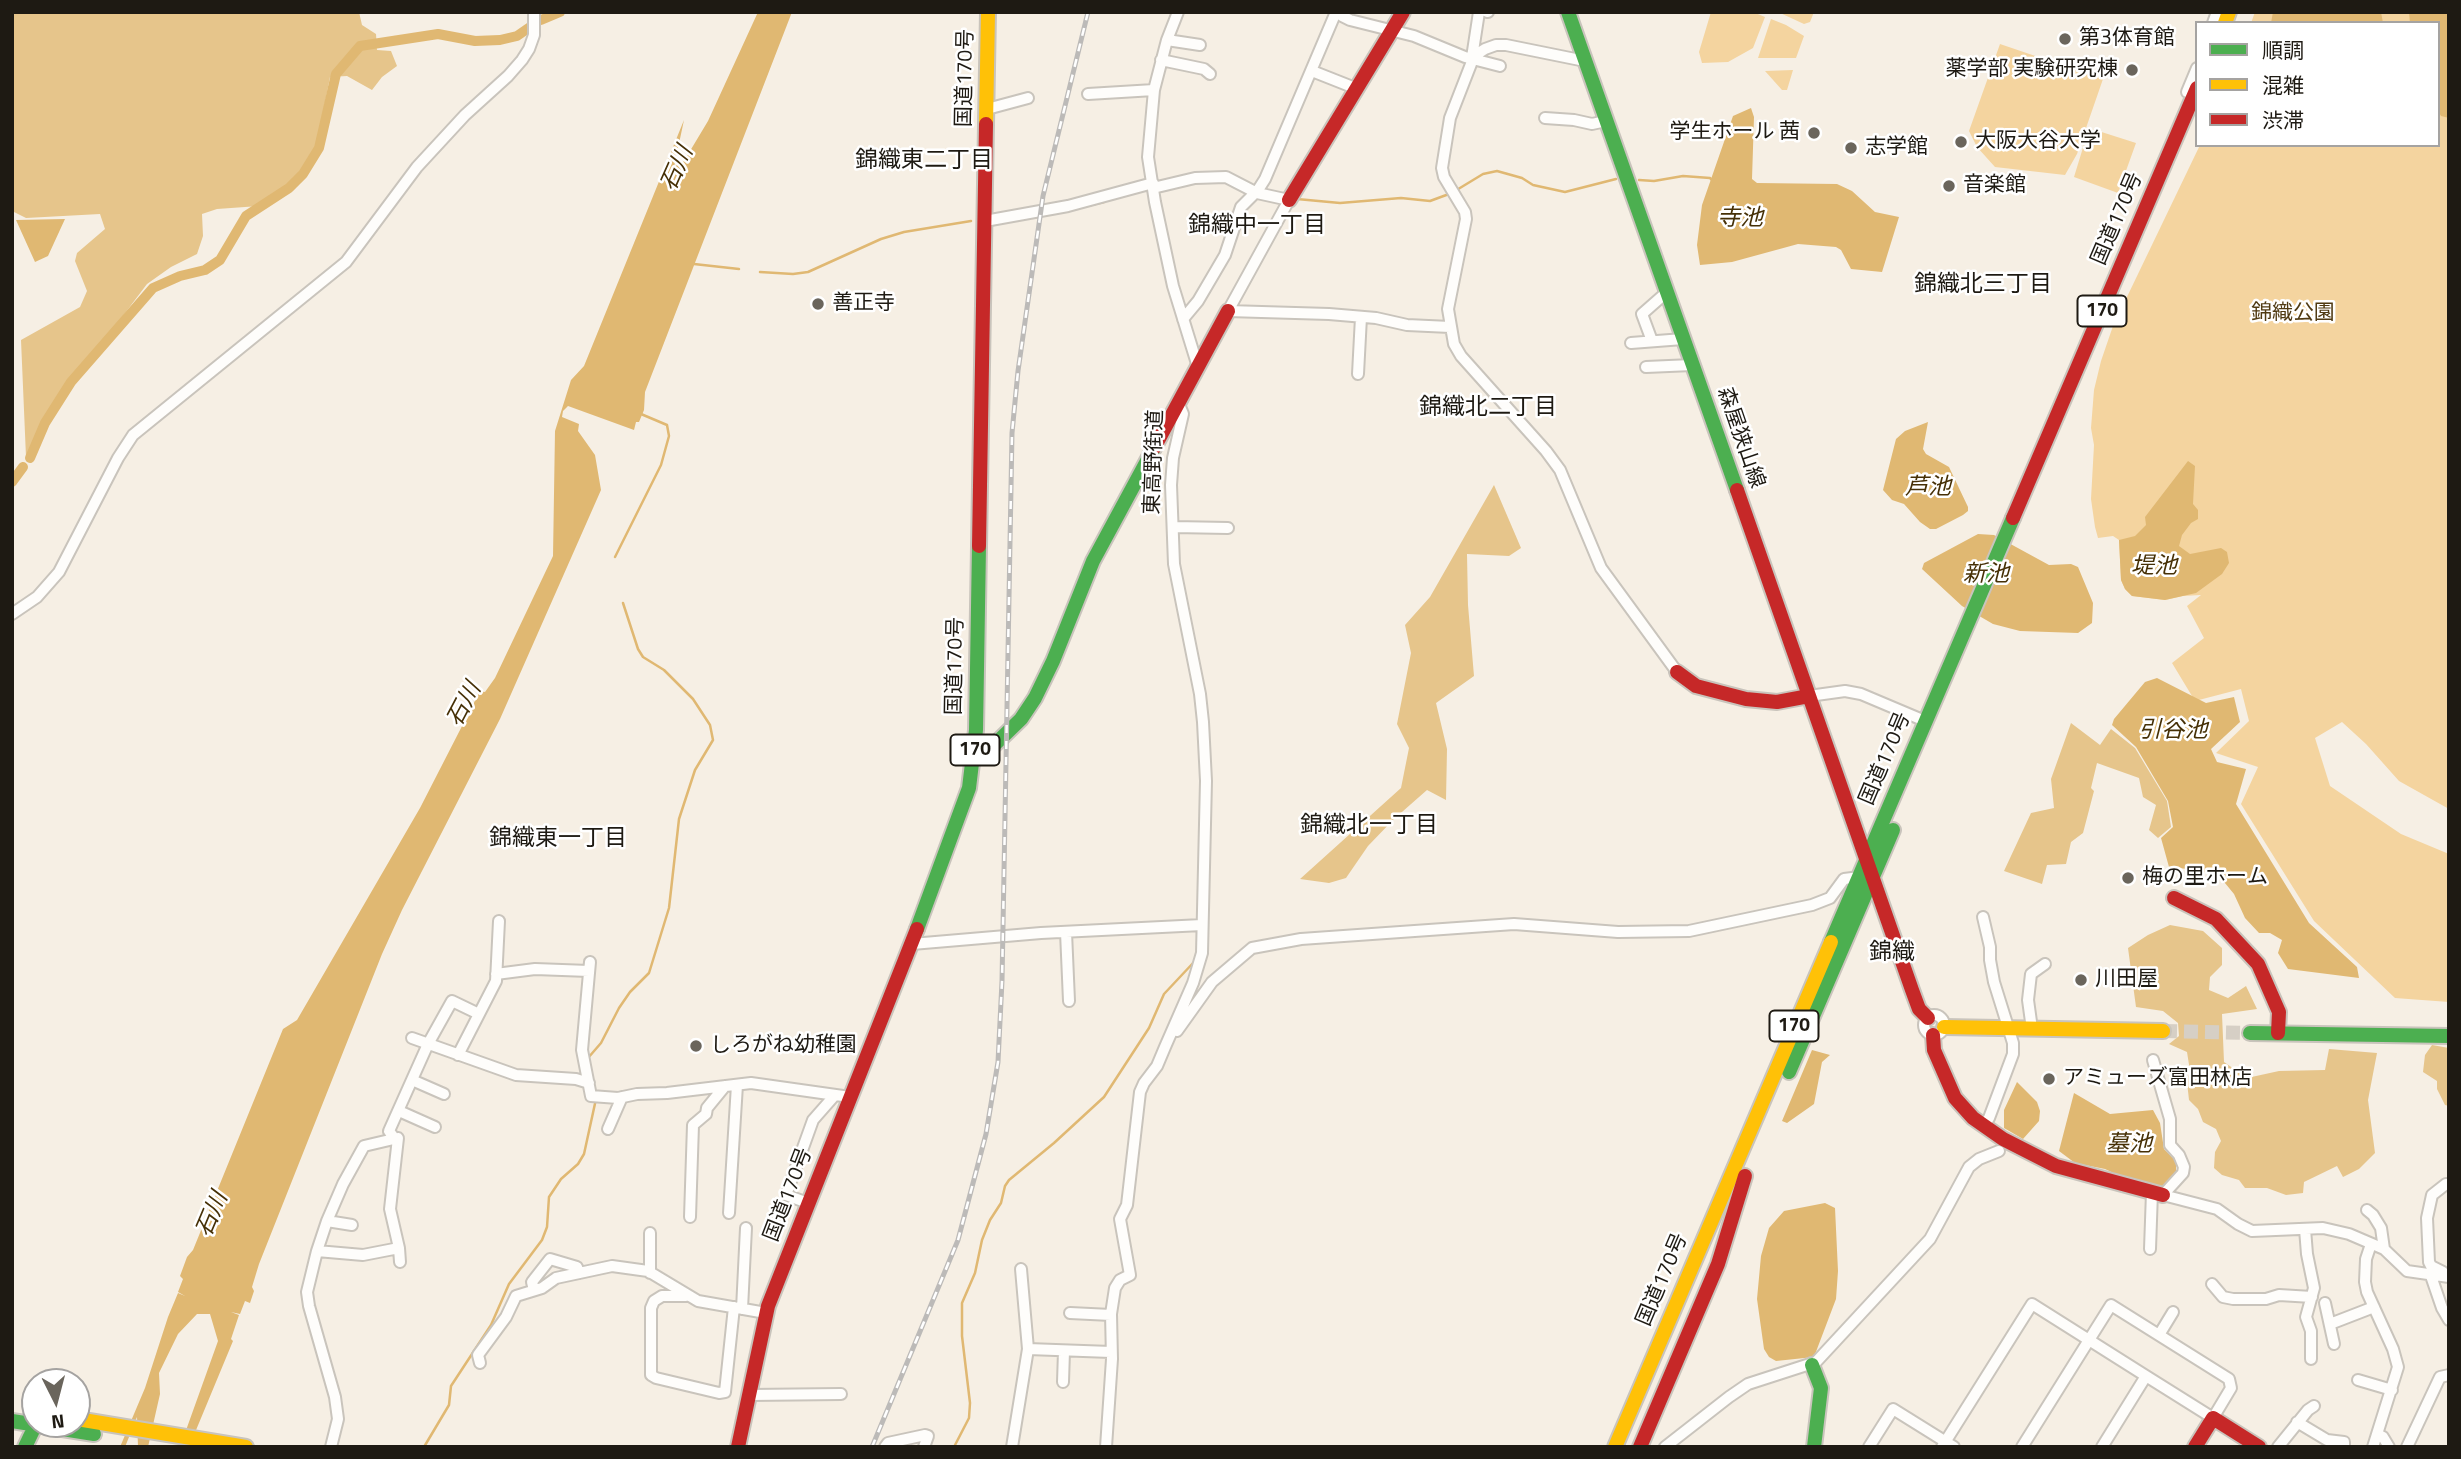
<!DOCTYPE html>
<html>
<head>
<meta charset="utf-8">
<style>
	body { margin:0 }
	#map { position:relative; width:2461px; height:1459px; overflow:hidden; background:#f6efe4; font-family:"Titillium Web","Noto Sans JP",sans-serif }
	canvas { display:block }
	.frame { position:absolute; inset:0; border:14px solid #1e1a13; pointer-events:none }
	.legend { position:absolute; left:2195px; top:21px; width:245px; height:126px; box-sizing:border-box; background:#fff; border:2px solid #a5a3a1; margin:0; padding:9px 12px; list-style:none; font-size:21px; color:#1e1a13 }
	.legend li { display:flex; align-items:center; gap:14px; height:35px }
	.legend b { width:35px; border:2px solid #a5a3a1 }
	.north { position:absolute; left:21px; top:1368px; width:70px; height:70px; box-sizing:border-box; background:#fff; border:2px solid #a5a3a1; border-radius:50%; rotate:174deg; font-size:19px; font-weight:700; line-height:28px; text-align:center; color:#1e1a13 }
	.north::after { content:''; display:block; margin:auto; width:24px; height:32px; background:#6a655c; clip-path:polygon(50% 0,100% 100%,50% 72%,0 100%) }
</style>
</head>
<body>
<div id="map">
<canvas width="2461" height="1459"></canvas>
<div class="frame"></div>
<ul class="legend">
<li><b style="height:9px;background:#4caf50"></b>順調</li>
<li><b style="height:9px;background:#ffc107"></b>混雑</li>
<li><b style="height:9px;background:#c62828"></b>渋滞</li>
</ul>
<div class="north">N</div>
</div>
<script>
const context = document.querySelector('canvas').getContext('2d');
context.lineJoin = 'round';
function fill(path, color) {
  context.fillStyle = color;
  context.fill(path, 'evenodd');
}
function toPath(rows) {
  const path = new Path2D();
  for (const r of rows) {
    if (r.length === 3) {
      path.moveTo(r[0] + r[2], r[1]);
      path.arc(r[0], r[1], r[2], 0, 2 * Math.PI);
      continue;
    }
    path.moveTo(r[0], r[1]);
    for (let i = 2; i < r.length; i += 2) path.lineTo(r[i], r[i + 1]);
  }
  return path;
}
function strokePath(path, color, width, dash) {
  context.strokeStyle = color;
  context.lineWidth = width;
  context.lineCap = dash ? 'butt' : 'round';
  context.setLineDash(dash || []);
  context.stroke(path);
}
function write(font, color, halo, rows, align = 'center') {
  context.font = font + ' "Titillium Web","Noto Sans JP",sans-serif';
  context.lineWidth = 5;
  context.setLineDash([]);
  context.textBaseline = 'middle';
  context.strokeStyle = halo;
  context.fillStyle = color;
  for (const [text, x, y, turn = 0] of rows) {
    context.save();
    context.translate(x, y);
    context.rotate((+turn || 0) * Math.PI / 180);
    context.textAlign = isNaN(turn) ? turn : align;
    if (halo) context.strokeText(text, 0, 0);
    context.fillText(text, 0, 0);
    context.restore();
  }
}
fill(toPath([
	[1711,12,1753,12,1765,17,1753,48,1728,62,1702,63,1699,52],
	[1778,12,1814,12,1810,22,1804,24],
	[2255,12,2449,12,2449,809,2399,781,2366,744,2342,722,2315,738,2330,786,2401,834,2449,854,2449,1002,2395,998,2314,921,2241,804,2258,767,2216,753,2249,721,2241,689,2195,701,2172,663,2204,638,2187,606,2201,595,2183,596,2165,600,2132,596,2125,589,2121,580,2119,540,2113,536,2098,538,2095,527,2091,499,2094,445,2091,428,2094,390,2101,361,2113,326,2200,145,2438,145,2438,23,2251,23],
	[1771,19,1786,25,1804,36,1796,58,1758,58],
	[2000,44,2103,79,2077,154,2065,175,1995,167,1977,147,1969,131],
	[1793,70,1787,90,1782,90,1765,71],
	[2089,128,2136,143,2118,193,2074,177]
]), '#f4d49f');
fill(toPath([
	[12,12,359,12,362,25,376,34,377,50,391,51,397,66,382,77,372,90,347,76,330,77,316,148,299,174,284,189,259,206,217,209,202,214,203,236,197,254,171,267,147,284,110,333,67,381,26,457,21,340,80,307,87,291,75,261,77,253,105,229,100,214,26,218,12,211],
	[1494,485,1521,548,1509,556,1467,554,1468,605,1474,676,1436,703,1447,749,1446,800,1427,790,1394,819,1368,846,1346,878,1329,883,1300,879,1401,788,1409,748,1397,724,1411,653,1405,625,1430,597],
	[2071,723,2100,745,2111,729,2135,748,2167,801,2171,827,2158,838,2149,830,2156,805,2143,797,2139,778,2097,763,2091,788,2094,791,2083,833,2071,842,2066,864,2047,865,2042,884,2004,871,2031,813,2054,808,2051,779],
	[2170,925,2203,931,2222,948,2222,965,2210,977,2209,990,2228,998,2246,986,2257,1009,2222,1014,2224,1062,2247,1078,2279,1071,2325,1070,2329,1049,2377,1053,2368,1100,2375,1153,2359,1169,2343,1177,2337,1166,2304,1182,2303,1193,2286,1195,2267,1188,2245,1188,2239,1180,2222,1175,2214,1168,2215,1152,2221,1141,2216,1129,2203,1122,2198,1109,2189,1100,2187,1082,2190,1071,2187,1052,2169,1044,2179,1036,2178,1023,2163,1011,2136,1007,2128,948,2148,935],
	[2432,1045,2449,1048,2449,1106,2445,1105,2437,1089,2437,1081,2423,1072,2425,1055]
]), '#e6c58b');
fill(toPath([
	[758,12,792,12,645,392,644,410,639,422,636,422,634,430,568,406,563,411,562,417,579,424,578,431,595,455,601,490,500,719,402,910,382,954,259,1264,252,1287,254,1291,250,1303,245,1301,240,1314,231,1312,239,1315,231,1339,233,1341,189,1447,180,1447,218,1341,210,1314,197,1314,178,1334,159,1373,160,1394,148,1447,138,1447,137,1417,125,1447,120,1447,145,1388,168,1317,178,1293,185,1296,178,1292,183,1279,180,1276,187,1257,193,1250,283,1029,297,1020,420,808,480,691,485,692,495,678,553,556,555,431,571,380,584,366,684,120,674,167,684,161,708,121],
	[2273,12,2381,12,2383,23,2271,23],
	[2409,12,2449,12,2449,118,2441,116,2438,111,2438,23,2410,23],
	[1751,108,1754,117,1752,179,1757,183,1837,184,1852,191,1875,212,1899,217,1882,272,1851,269,1841,250,1836,247,1798,244,1732,262,1700,265,1697,245,1702,205,1733,116],
	[65,219,48,256,35,262,16,220],
	[1928,422,1923,449,1926,454,1949,467,1968,507,1968,511,1963,515,1936,529,1930,529,1920,522,1904,504,1892,500,1883,490,1896,439,1905,431],
	[2188,461,2195,466,2193,504,2198,510,2198,519,2191,523,2182,535,2179,546,2190,554,2221,548,2227,552,2229,563,2222,574,2196,593,2165,600,2132,596,2125,589,2121,580,2119,540,2135,536,2146,525,2145,517],
	[1978,534,1994,535,2049,565,2071,564,2078,567,2093,603,2092,623,2078,633,2020,631,1993,624,1962,606,1922,569,1924,563],
	[2157,678,2206,703,2234,697,2240,722,2211,749,2217,762,2246,769,2236,804,2309,923,2357,967,2359,978,2288,969,2278,953,2282,940,2270,933,2259,933,2245,918,2234,894,2220,877,2197,870,2169,867,2161,838,2173,827,2168,801,2136,747,2112,725,2114,719,2145,682],
	[1812,1050,1830,1055,1822,1062,1814,1104,1787,1123,1782,1121],
	[2017,1082,2037,1102,2040,1111,2039,1121,2023,1139,2004,1128,2004,1110],
	[2074,1093,2110,1114,2153,1110,2160,1123,2164,1149,2176,1161,2176,1172,2171,1180,2162,1189,2126,1179,2105,1169,2075,1163,2059,1151],
	[1825,1203,1835,1208,1838,1271,1836,1299,1814,1357,1776,1361,1769,1357,1764,1349,1757,1299,1761,1256,1769,1228,1784,1211]
]), '#e0b872');
strokePath(toPath([
	[1639,180,1654,181,1683,176,1710,178,1713,181],
	[1455,191,1483,174,1497,171,1522,178,1533,185,1565,192,1616,179],
	[1297,199,1340,203,1401,198,1430,201,1449,194],
	[1087,206,1104,202],
	[694,264,739,269],
	[760,272,793,274,808,272,881,239,904,232,971,221],
	[615,557,661,465,669,436,667,425,641,414],
	[588,1058,601,1043,619,1008,630,992,649,973,669,908,679,819,695,770,713,740,710,725,693,699,664,670,643,657,638,649,623,603],
	[424,1447,449,1405,451,1386,491,1325,509,1284,542,1240,547,1227,549,1197,561,1179,578,1164,584,1154,596,1099],
	[954,1447,969,1418,970,1403,962,1336,962,1303,975,1273,982,1240,990,1220,1001,1203,1005,1186,1009,1180,1054,1143,1104,1097,1149,1028,1164,994,1194,962]
]), '#e0b872', 2.5);
strokePath(toPath([
	[541,20,560,12],
	[30,458,45,423,71,382,153,288,180,276,205,270,220,260,246,216,289,188,303,174,319,148,336,74,360,46,438,34,475,41,500,40,517,36,530,27],
	[12,482,23,467]
]), '#e0b872', 10);
strokePath(toPath([
	[2163,1031,2250,1033]
]), '#d6cfc5', 14, [14, 7]);
const street = toPath([
	[1178,12,1167,40,1154,90,1148,157,1155,202,1173,286,1198,367],
	[1341,12,1342,16,1350,20,1414,36,1465,57,1500,66],
	[1479,12,1471,64,1450,118,1442,168,1444,177,1465,212,1466,219,1448,309,1454,344,1461,356,1546,451,1560,470,1601,568,1677,672],
	[1487,12,1488,12],
	[2213,23,2217,12],
	[1167,40,1200,45],
	[1471,58,1485,49,1496,45,1506,45,1585,61],
	[1161,60,1204,69,1210,74],
	[1312,71,1355,88],
	[2187,92,2197,68],
	[1088,94,1154,90],
	[987,109,1028,98],
	[1545,118,1574,120,1592,124,1606,121],
	[1153,188,1195,178,1226,177,1257,193,1289,200,1228,311,1329,314,1376,318,1407,325,1450,327],
	[985,221,1068,206,1153,183],
	[1183,319,1198,301,1225,255,1241,207,1258,190,1265,179,1336,12],
	[1652,341,1642,314,1667,292],
	[1631,343,1683,339],
	[1646,367,1692,365],
	[1358,374,1361,317],
	[1174,527,1228,528],
	[12,614,37,597,59,572,118,458,133,435,346,262,417,167,465,115,508,76,522,60,529,49,534,35,534,12],
	[1809,696,1845,691,1861,694,1925,721],
	[1983,917,1990,947,1990,960,1994,982,2013,1043,2013,1054,1989,1118,1984,1125],
	[1066,932,1069,1001],
	[912,944,1041,933,1202,925],
	[590,962,582,1050,591,1096,618,1098,637,1094,667,1093,751,1083,850,1097],
	[496,974,535,969,589,971],
	[1934,1025,10],
	[2032,1029,2028,1000,2031,974,2045,964],
	[1177,1031,1212,982,1252,948,1301,939,1514,924,1618,932,1689,931,1812,905,1830,898,1844,879,1860,877],
	[412,1038,516,1075,576,1079,589,1083],
	[458,1055,496,981,499,921],
	[2153,1060,2170,1119,2170,1145,2179,1155,2184,1167,2183,1173,2163,1195,2217,1209,2238,1224,2252,1231,2323,1228,2349,1234,2384,1249,2407,1271,2449,1277],
	[412,1080,444,1094],
	[399,1111,435,1127],
	[608,1129,622,1097],
	[395,1139,389,1131,428,1044,452,1001,479,1014],
	[808,1203,786,1195,813,1120,835,1095],
	[2367,1210,2373,1215,2381,1228,2384,1249],
	[729,1213,737,1085],
	[690,1217,693,1125,706,1114,707,1108,725,1086],
	[327,1221,352,1225],
	[2305,1229,2307,1254,2314,1288,2306,1317,2311,1331,2311,1359],
	[650,1233,650,1273],
	[2371,1244,2366,1259,2365,1282,2367,1292,2393,1349,2398,1367,2373,1447],
	[399,1248,400,1262],
	[2150,1249,2152,1192],
	[317,1251,363,1255,399,1248,390,1209,398,1138,364,1146,343,1184,327,1221,317,1251,307,1292,309,1306,335,1397,338,1419,331,1447],
	[2443,1272,2431,1266,2429,1262,2427,1218,2432,1195,2446,1184],
	[2430,1273,2442,1308,2449,1320],
	[2212,1284,2223,1297,2233,1299,2266,1299,2279,1295,2312,1297],
	[534,1290,532,1282,550,1259,577,1267,579,1273],
	[686,1296,662,1296,654,1301,651,1308,651,1375,656,1378,719,1393,725,1392,734,1307],
	[2325,1303,2334,1344],
	[742,1309,746,1228],
	[1070,1313,1111,1315],
	[2330,1324,2374,1307],
	[2159,1335,2173,1312],
	[1028,1349,1111,1352],
	[480,1363,478,1355,506,1317,516,1296,542,1288,556,1278,612,1266,648,1271,698,1301,766,1313],
	[2358,1380,2392,1390],
	[1063,1382,1064,1351],
	[750,1395,841,1394],
	[2297,1422,2327,1440,2344,1442,2344,1447],
	[2377,1434,2383,1437,2389,1447],
	[885,1447,888,1443,925,1435,928,1436,924,1447],
	[1012,1447,1028,1349,1021,1269],
	[1106,1447,1112,1359,1111,1314,1115,1288,1120,1280,1130,1275,1120,1219,1127,1205,1140,1092,1144,1083,1157,1066,1165,1047,1193,983,1202,953,1206,781,1203,722,1200,694,1174,564,1171,485,1173,458,1183,414,1178,402],
	[1665,1447,1729,1397,1748,1384,1816,1362,1930,1239,1969,1167,1979,1159,1999,1151],
	[1869,1447,1893,1409,1954,1447],
	[1942,1447,2032,1304,2146,1376,2213,1418,2231,1388,2229,1379,2111,1305,2089,1340,2022,1447],
	[2102,1447,2146,1376],
	[2278,1447,2308,1410,2314,1406],
	[2407,1447,2440,1377,2449,1375]
]);
const fast = toPath([
	[1568,12,1737,490],
	[974,753,989,750,1021,719,1035,698,1053,661,1093,561,1154,448],
	[917,929,969,788,976,730,979,546],
	[1831,942,2013,518],
	[2250,1033,2449,1036],
	[1789,1072,1893,830],
	[1812,1365,1821,1388,1814,1447],
	[12,1421,94,1434],
	[25,1447,36,1424]
]);
const slow = toPath([
	[2225,23,2229,12],
	[986,124,988,12],
	[1944,1027,2163,1031],
	[77,1419,246,1447],
	[1615,1447,1831,942]
]);
const jam = toPath([
	[1289,200,1403,12],
	[1154,448,1228,311],
	[1737,490,1912,990,1919,1009,1928,1018],
	[2013,518,2197,88],
	[979,546,986,124],
	[1677,672,1696,686,1746,699,1777,702,1809,696],
	[2174,898,2216,919,2258,964,2279,1012,2278,1033],
	[1933,1035,1934,1050,1955,1098,1973,1118,2003,1139,2056,1166,2163,1195],
	[738,1447,768,1306,917,929],
	[1640,1447,1718,1264,1745,1176],
	[2195,1447,2213,1418,2259,1447]
]);
strokePath(street, '#c9c4bc', 14);
strokePath(fast, '#c9c4bc', 18);
strokePath(slow, '#c9c4bc', 18);
strokePath(jam, '#c9c4bc', 18);
strokePath(street, '#fefdfb', 10);
strokePath(fast, '#4caf50', 14);
strokePath(slow, '#ffc107', 14);
strokePath(jam, '#c62828', 14);
const rail = toPath([
	[872,1447,958,1240,986,1134,998,1062,1002,981,1012,433,1018,371,1043,196,1088,12]
]);
strokePath(rail, '#bcbab8', 5);
strokePath(rail, '#fff', 2.5, [8]);
for (const [x, y, r, color] of [
	[2065,39,7,"#6a655c"],
	[2132,70,7,"#6a655c"],
	[1814,133,7,"#6a655c"],
	[1961,142,7,"#6a655c"],
	[1851,148,7,"#6a655c"],
	[1949,186,7,"#6a655c"],
	[818,304,7,"#6a655c"],
	[2128,878,7,"#6a655c"],
	[2081,980,7,"#6a655c"],
	[696,1046,7,"#6a655c"],
	[2049,1079,7,"#6a655c"]
]) {
  const dot = new Path2D();
  dot.arc(x, y, r, 0, 2 * Math.PI);
  context.fillStyle = color;
  context.fill(dot);
  strokePath(dot, '#fff', 2.5);
}
for (const [x, y, w] of [
	[2102,311,49],
	[975,750,49],
	[1794,1026,49]
]) {
  const box = new Path2D();
  box.roundRect(x - w / 2, y - 15.5, w, 31, 5);
  context.fillStyle = '#fff';
  context.fill(box);
  strokePath(box, '#1e1a13', 2);
}
write('bold 19px', '#1e1a13', null, [
	["170",2102,311],
	["170",975,750],
	["170",1794,1026]
]);
write('21px', '#1e1a13', '#fff', [
	["第3体育館",2079,39],
	["薬学部 実験研究棟",2118,70,"right"],
	["学生ホール 茜",1800,133,"right"],
	["大阪大谷大学",1975,142],
	["志学館",1865,148],
	["音楽館",1963,186],
	["善正寺",832,304],
	["梅の里ホーム",2142,878],
	["川田屋",2095,980],
	["しろがね幼稚園",710,1046],
	["アミューズ富田林店",2063,1079]
], 'left');
write('21px', '#1e1a13', '#fff', [
	["国道170号",966,78,-89],
	["国道170号",2118,219,-67],
	["森屋狭山線",1740,438,71],
	["東高野街道",1155,462,-88],
	["国道170号",956,666,-89],
	["国道170号",1886,759,-67],
	["国道170号",789,1195,-69],
	["国道170号",1663,1280,-67]
]);
write('21px', '#503a12', '#fff', [
	["錦織公園",2293,314]
]);
write('23px', '#1e1a13', '#fff', [
	["錦織東二丁目",924,161],
	["錦織中一丁目",1257,226],
	["錦織北三丁目",1983,285],
	["錦織北二丁目",1488,408],
	["錦織北一丁目",1369,826],
	["錦織東一丁目",558,839],
	["錦織",1892,953]
]);
write('italic 23px', '#463006', '#fff', [
	["石川",678,169,-66],
	["寺池",1740,219],
	["芦池",1928,488],
	["堤池",2154,567],
	["新池",1986,575],
	["石川",465,705,-62],
	["引谷池",2173,731],
	["墓池",2129,1145],
	["石川",213,1215,-67]
]);
</script>
</body>
</html>
